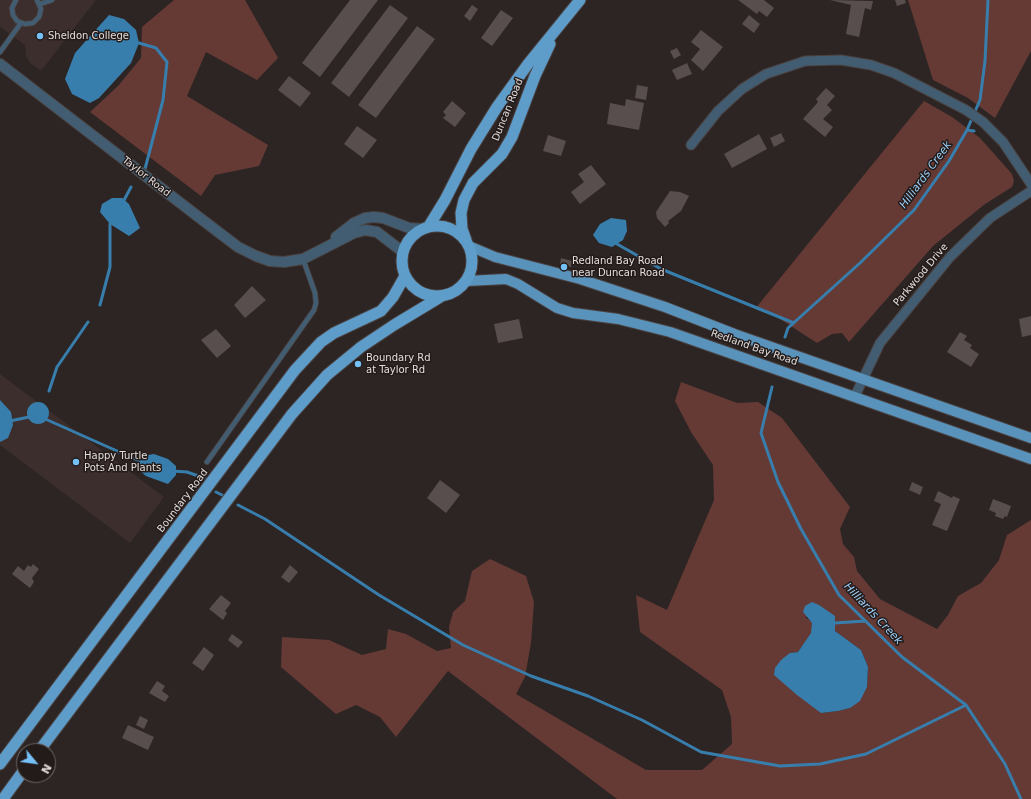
<!DOCTYPE html>
<html>
<head>
<meta charset="utf-8">
<style>
	body { margin:0 }
	#map { position:relative; width:1031px; height:799px; overflow:hidden; background:#2d2524; font-family:"DejaVu Sans",sans-serif }
	canvas { display:block }
	.north { position:absolute; left:16px; top:743px; width:40px; height:40px; box-sizing:border-box; background:#231b1a; border:1px solid #6f6968; border-radius:50%; rotate:119deg; font-size:11px; font-weight:700; line-height:16px; text-align:center; color:#e2dddc }
	.north::after { content:''; display:block; margin:auto; width:14px; height:18px; background:#75c0f6; clip-path:polygon(50% 0,100% 100%,50% 72%,0 100%) }
</style>
</head>
<body>
<div id="map">
<canvas width="1031" height="799"></canvas>
<div class="north">N</div>
</div>
<script>
const context = document.querySelector('canvas').getContext('2d');
context.lineJoin = 'round';
function fill(path, color) {
  context.fillStyle = color;
  context.fill(path, 'evenodd');
}
function toPath(rows) {
  const path = new Path2D();
  for (const r of rows) {
    if (r.length === 3) {
      path.moveTo(r[0] + r[2], r[1]);
      path.arc(r[0], r[1], r[2], 0, 2 * Math.PI);
      continue;
    }
    path.moveTo(r[0], r[1]);
    for (let i = 2; i < r.length; i += 2) path.lineTo(r[i], r[i + 1]);
  }
  return path;
}
function strokePath(path, color, width, dash) {
  context.strokeStyle = color;
  context.lineWidth = width;
  context.lineCap = dash ? 'butt' : 'round';
  context.setLineDash(dash || []);
  context.stroke(path);
}
function write(font, color, halo, rows, align = 'center') {
  context.font = font + ' "DejaVu Sans",sans-serif';
  context.lineWidth = 3;
  context.setLineDash([]);
  context.textBaseline = 'middle';
  context.strokeStyle = halo;
  context.fillStyle = color;
  for (const [text, x, y, turn = 0] of rows) {
    context.save();
    context.translate(x, y);
    context.rotate((+turn || 0) * Math.PI / 180);
    context.textAlign = isNaN(turn) ? turn : align;
    if (halo) context.strokeText(text, 0, 0);
    context.fillText(text, 0, 0);
    context.restore();
  }
}
fill(toPath([
	[0,0,96,0,41,71,30,63,26,56,25,45,0,27],
	[0,374,164,497,130,543,0,445]
]), '#3c2e2c');
fill(toPath([
	[174,0,245,0,278,58,257,80,206,52,187,96,268,145,259,166,215,175,201,196,90,112,118,86,141,58,142,27],
	[908,0,1031,0,1031,51,995,118,968,98,933,80],
	[924,101,952,117,980,138,1012,174,1014,181,1012,187,985,204,933,246,849,342,842,333,832,334,817,343,777,317,755,309],
	[681,382,737,403,758,402,782,418,850,507,840,529,843,544,854,557,857,571,880,599,937,629,948,615,958,596,981,583,999,560,1007,535,1031,520,1031,799,617,799,448,671,396,737,380,717,356,705,336,714,281,667,282,637,329,640,362,655,386,649,388,629,406,634,437,651,451,648,449,627,453,612,465,601,472,571,490,559,526,576,534,602,531,643,525,677,516,694,646,770,702,770,732,744,731,717,722,690,640,632,636,595,667,610,714,500,713,465,691,432,675,401],
	[835,616,835,631,861,650,868,667,867,687,850,708,838,711,821,713,790,653,798,652,812,633,812,622,805,617]
]), '#653a35');
fill(toPath([
	[109,15,124,19,136,30,139,43,131,63,99,98,90,103,72,94,65,79,75,53],
	[112,198,122,198,129,204,140,228,129,236,110,224,100,212,102,204],
	[611,218,626,220,627,231,623,240,612,247,599,243,593,235,600,224],
	[0,400,11,412,13,425,8,438,0,442],
	[38,413,11],
	[154,454,168,459,176,466,176,475,168,484,146,476,140,471,140,462,148,455],
	[812,602,819,605,835,616,835,631,861,650,868,667,867,687,860,701,850,708,838,711,821,713,797,695,774,675,775,668,781,660,790,653,798,652,811,633,812,623,803,612,805,606]
]), '#387ead');
strokePath(toPath([
	[139,43,156,48,167,62,163,100,145,169],
	[967,130,974,131],
	[122,204,131,187],
	[617,244,661,269,794,323],
	[100,305,110,267,110,224,112,220],
	[785,337,788,328,860,263,914,210,949,161,967,130,980,100,985,61,988,0],
	[772,387,761,433,778,482,801,529,839,595,902,657,966,705,1005,764,1021,799],
	[49,391,57,367,88,322],
	[43,418,144,463],
	[10,421,29,417],
	[172,471,187,472,204,478],
	[216,492,224,496],
	[238,505,265,519,379,595,463,645,531,676,588,696,642,720,701,752,780,766,820,764,866,754,966,705],
	[835,623,865,621]
]), '#387ead', 3);
fill(toPath([
	[350,0,378,0,320,77,302,63],
	[738,0,764,0,774,8,767,17,759,11,757,14],
	[830,0,873,1,871,10,865,8,859,37,846,34,851,5],
	[895,0,905,0,906,3,897,6],
	[390,5,408,18,349,97,331,83],
	[472,5,478,9,470,21,464,16],
	[501,10,513,18,492,46,481,38],
	[749,15,760,24,754,33,742,24],
	[417,26,435,39,376,118,358,105],
	[701,30,723,47,703,71,691,60,700,49,691,42],
	[677,48,681,55,674,59,670,51],
	[687,63,692,74,677,80,672,70],
	[289,76,311,93,300,107,278,90],
	[637,85,648,87,646,100,635,98],
	[826,88,835,96,827,105,832,110,823,119,833,127,825,137,803,119,818,102,816,99],
	[626,99,644,103,639,130,607,124,610,103,625,106],
	[452,101,466,113,455,127,443,118,446,115,443,112],
	[357,126,377,140,363,158,344,144],
	[781,133,785,141,774,147,770,138],
	[759,134,767,149,732,168,724,154],
	[548,135,566,141,561,156,543,151],
	[591,165,606,184,580,204,571,192,584,182,578,174],
	[670,191,680,192,689,196,681,211,668,221,669,223,665,227,657,218,656,212],
	[561,258,572,261,571,267,560,264],
	[252,286,266,300,245,318,234,305],
	[1031,316,1031,335,1022,337,1019,319],
	[519,319,523,338,498,343,494,324],
	[216,329,231,346,217,358,201,340],
	[960,332,967,336,964,340,972,345,970,348,979,354,971,367,947,352],
	[440,480,460,495,446,513,427,498],
	[912,482,923,487,920,495,909,490],
	[938,491,952,498,953,496,960,499,947,531,932,525,941,504,934,501],
	[993,499,1011,506,1007,517,1005,516,1003,519,995,516,996,513,989,510],
	[33,564,39,569,32,578,34,582,30,588,12,574,18,566,24,571,28,565,31,567],
	[290,565,298,572,289,583,281,577],
	[221,595,231,603,225,611,227,613,223,620,209,609],
	[232,634,243,642,238,648,228,640],
	[204,647,214,655,203,671,192,663],
	[157,681,165,686,162,691,169,696,165,702,149,693],
	[140,716,148,720,144,729,136,725],
	[128,725,154,737,148,750,122,738]
]), '#574e4d');
const service = toPath([
	[16,0,12,8,13,15,17,21,25,24,33,23,39,17,41,9,37,0],
	[40,4,52,0],
	[0,52,21,23],
	[207,462,314,310,316,303,315,293,303,259]
]);
const minor = toPath([
	[691,145,718,111,742,89,766,74,805,61,841,60,871,65,894,73,966,110,983,122,1003,142,1031,184],
	[855,396,880,343,950,257,990,218,1031,191]
]);
const tertiary = toPath([
	[0,64,196,215,238,247,256,256,270,261,284,262,303,259,354,233,365,230,377,232,403,252],
	[336,237,354,223,365,218,374,217,383,218,409,228,423,229]
]);
const primary = toPath([
	[469,246,495,257,580,279,665,307,737,335,1031,438],
	[467,281,506,279,518,284,557,308,573,313,618,319,670,332,1031,459]
]);
const trunk = toPath([
	[437,261,35],
	[429,226,445,200,471,149,497,107,528,64,580,0],
	[466,240,462,229,461,213,464,200,473,183,502,154,512,137,535,76,550,44],
	[39,751,292,414,327,375,361,347,394,325,442,296],
	[0,764,295,370,321,342,334,333,381,311,393,297,405,276],
	[3,799,24,770]
]);
strokePath(service, '#4a4241', 6);
strokePath(minor, '#4a4241', 11);
strokePath(tertiary, '#4a4241', 12);
strokePath(primary, '#4a4241', 12);
strokePath(trunk, '#4a4241', 13);
strokePath(service, '#425d71', 4.5);
strokePath(minor, '#425d71', 9);
strokePath(tertiary, '#425d71', 10);
strokePath(primary, '#5992bb', 10);
strokePath(trunk, '#5e9cca', 11);
for (const [x, y, r, color] of [
	[40,36,4,"#75c0f6"],
	[564,267,4,"#75c0f6"],
	[358,364,4,"#75c0f6"],
	[76,462,4,"#75c0f6"]
]) {
  const dot = new Path2D();
  dot.arc(x, y, r, 0, 2 * Math.PI);
  context.fillStyle = color;
  context.fill(dot);
  strokePath(dot, '#231b1a', 1.5);
}
write('10px', '#e2dddc', '#231b1a', [
	["Sheldon College",48,36],
	["Redland Bay Road",572,261],
	["near Duncan Road",572,273],
	["Boundary Rd",366,358],
	["at Taylor Rd",366,370],
	["Happy Turtle",84,456],
	["Pots And Plants",84,468]
], 'left');
write('10px', '#e2dddc', '#231b1a', [
	["Duncan Road",508,110,-68],
	["Taylor Road",146,177,38],
	["Parkwood Drive",921,275,-50],
	["Redland Bay Road",754,348,19],
	["Boundary Road",183,501,-53]
]);
write('italic 11px', '#9acff7', '#231b1a', [
	["Hilliards Creek",926,175,-54],
	["Hilliards Creek",873,614,47]
]);
</script>
</body>
</html>
